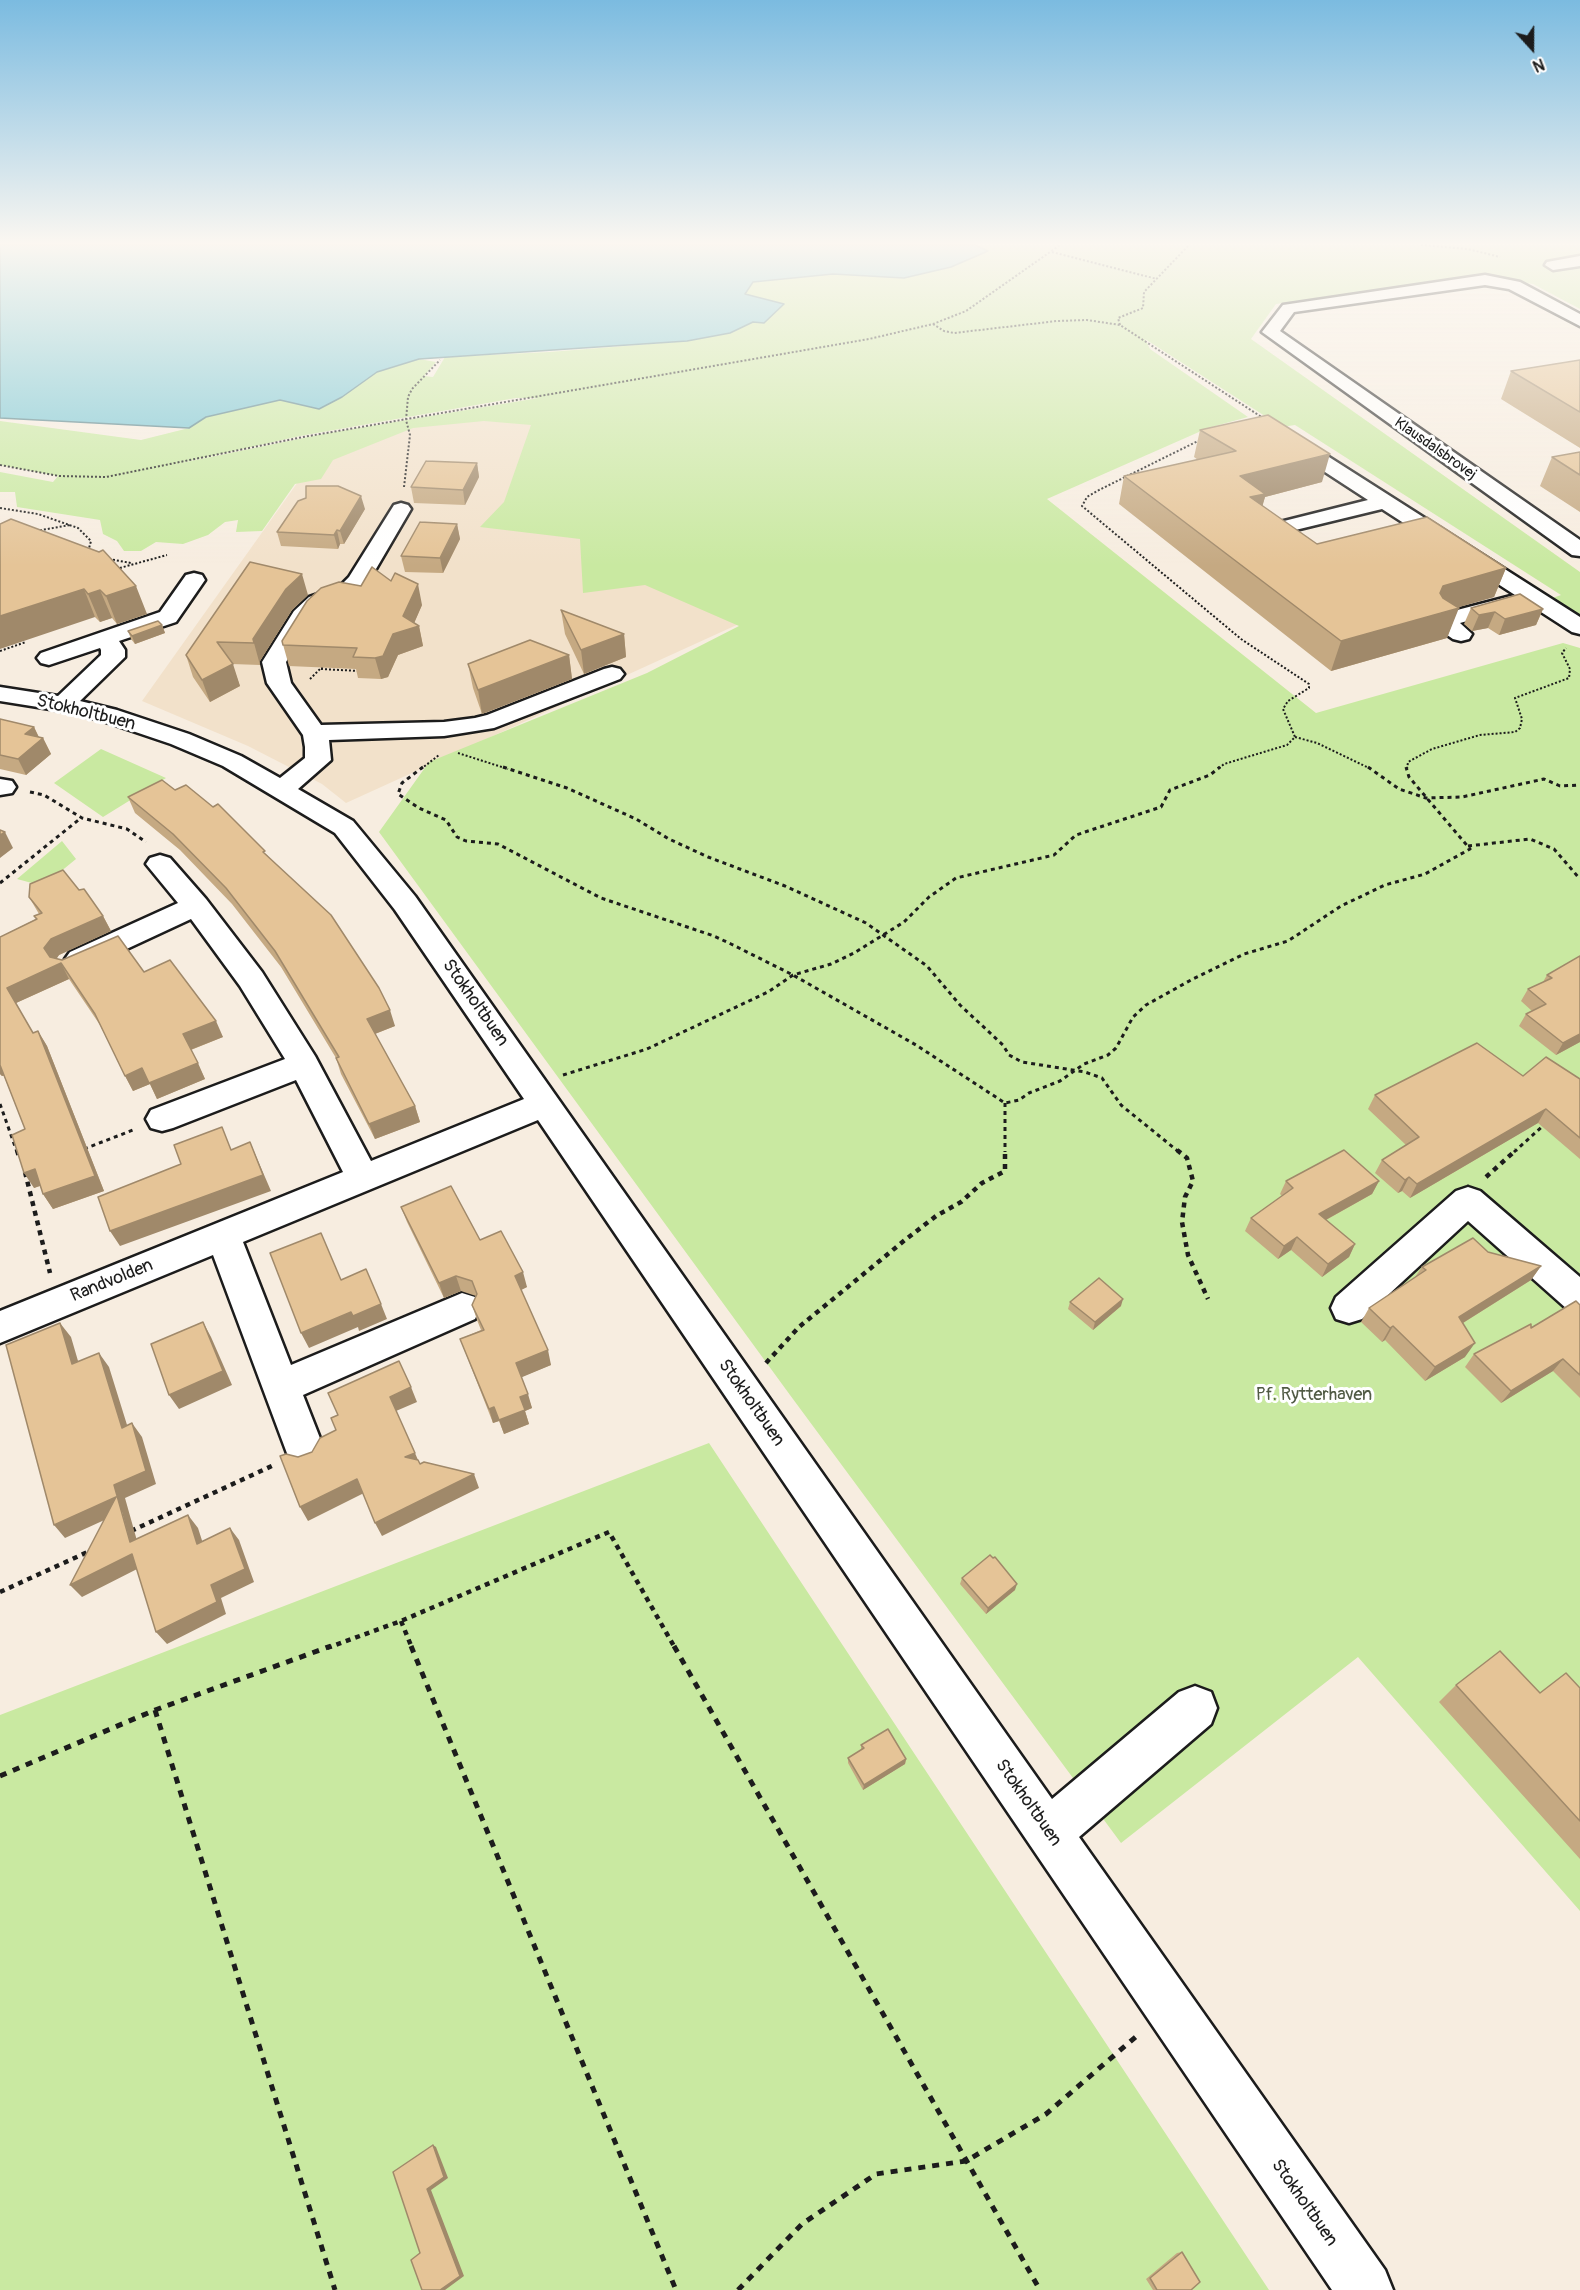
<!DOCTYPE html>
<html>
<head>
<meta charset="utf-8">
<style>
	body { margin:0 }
	#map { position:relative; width:1580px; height:2290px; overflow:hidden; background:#f7ede0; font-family:Pangolin,sans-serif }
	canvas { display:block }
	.north { position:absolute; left:1502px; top:18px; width:60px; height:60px; -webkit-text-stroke:4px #fff; paint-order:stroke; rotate:159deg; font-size:16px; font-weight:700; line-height:24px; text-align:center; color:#1c1c1c }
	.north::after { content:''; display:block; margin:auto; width:21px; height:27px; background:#1c1c1c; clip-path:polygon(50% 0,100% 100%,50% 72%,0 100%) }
</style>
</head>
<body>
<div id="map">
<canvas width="1580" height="2290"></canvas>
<div class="north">N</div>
</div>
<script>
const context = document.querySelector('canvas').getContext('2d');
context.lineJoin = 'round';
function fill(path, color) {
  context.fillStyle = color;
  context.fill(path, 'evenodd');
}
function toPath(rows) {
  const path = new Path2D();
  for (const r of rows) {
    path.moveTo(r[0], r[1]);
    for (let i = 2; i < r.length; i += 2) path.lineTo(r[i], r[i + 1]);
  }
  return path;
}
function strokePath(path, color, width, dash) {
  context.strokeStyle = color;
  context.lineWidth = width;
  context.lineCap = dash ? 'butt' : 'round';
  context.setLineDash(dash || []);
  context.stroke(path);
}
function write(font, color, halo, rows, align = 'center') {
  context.font = font + ' Pangolin,sans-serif';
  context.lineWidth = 6;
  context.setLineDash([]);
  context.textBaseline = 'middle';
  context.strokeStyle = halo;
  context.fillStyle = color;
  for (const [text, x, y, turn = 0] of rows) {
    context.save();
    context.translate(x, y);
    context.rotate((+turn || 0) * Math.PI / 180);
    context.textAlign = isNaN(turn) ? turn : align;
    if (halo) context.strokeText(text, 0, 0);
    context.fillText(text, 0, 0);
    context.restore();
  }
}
fill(toPath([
	[558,398,741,623,346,803,322,784,248,746,142,701,325,444]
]), '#f2e1ca');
fill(toPath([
	[975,245,1580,245,1580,309,1533,284,1476,275,1276,304,1251,339,1580,572,1580,618,1550,599,1561,595,1295,425,1282,427,1145,339,1150,349,1248,417,1208,428,1047,499,1316,713,1563,643,1580,648,1580,1911,1358,1657,1121,1843,790,1395,379,832,429,762,647,673,739,626,645,585,583,593,580,539,480,527,504,502,531,425,484,421,413,428,333,460,321,479,295,484,262,531,236,532,238,520,225,522,208,535,183,544,156,542,141,551,124,551,117,541,103,534,100,520,17,507,15,492,0,492,0,472,53,482,58,476,0,465,0,421,141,440,189,428,206,417,280,400,319,409,342,397,377,372,419,359,436,362,424,376,433,377,445,357,549,352,687,341,730,333,783,304,745,294,752,282,833,274,904,278,987,251],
	[516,398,538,398,323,434,171,465,300,436],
	[101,749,166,778,103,817,54,783],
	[62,841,76,859,43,886,17,879],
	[709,1443,1269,2290,0,2290,0,1715]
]), '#c9e9a1');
const water = toPath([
	[0,245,975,245,988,251,951,267,904,278,833,274,753,282,745,294,784,304,764,323,753,322,730,333,687,341,419,359,377,372,342,397,319,409,280,400,206,417,189,428,0,418,0,245]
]);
fill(water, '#77c6d4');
strokePath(water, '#53828a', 1.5);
const minor = toPath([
	[1580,256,1580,266,1553,270,1545,265,1547,262,1580,256],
	[1485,275,1520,282,1580,314,1580,326,1509,289,1485,285,1294,312,1280,331,1580,540,1580,556,1572,555,1262,332,1283,305,1485,275],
	[1289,434,1296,436,1580,617,1580,634,1572,632,1524,601,1521,606,1460,623,1472,634,1469,639,1461,641,1453,639,1434,626,1431,621,1434,616,1515,595,1382,509,1283,533,1276,531,1273,527,1276,523,1368,500,1282,444,1279,440,1282,436,1289,434],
	[401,503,408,505,411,509,366,586,356,596,325,607,311,620,286,662,291,683,321,725,444,722,475,718,487,715,604,669,612,667,620,669,624,674,620,679,494,728,444,736,329,740,331,760,298,789,353,821,415,896,1052,1799,1179,1692,1195,1686,1211,1692,1217,1708,1211,1724,1079,1837,1385,2270,1393,2290,1332,2290,538,1120,243,1242,291,1365,462,1293,475,1297,480,1308,475,1319,303,1395,325,1451,319,1464,305,1469,291,1464,213,1255,0,1343,0,1311,343,1172,296,1080,173,1128,162,1131,151,1128,146,1119,151,1110,285,1059,240,986,191,919,90,966,80,969,70,966,65,959,70,952,178,903,146,864,150,858,160,855,170,858,206,899,262,972,315,1056,371,1161,524,1099,395,910,335,833,223,766,171,744,100,720,63,711,0,701,0,687,58,696,101,655,101,650,100,648,49,665,41,663,37,658,41,653,160,612,186,575,194,573,202,575,205,580,176,622,119,641,125,650,125,657,80,701,117,710,189,734,241,756,280,778,305,758,305,747,303,735,267,683,262,662,294,611,309,597,340,586,349,577,394,505,401,503],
	[0,779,12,781,16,787,12,793,0,795,0,779],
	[1468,1187,1480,1191,1580,1277,1580,1313,1567,1309,1468,1221,1362,1319,1349,1323,1336,1319,1331,1308,1336,1297,1456,1191,1468,1187]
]);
strokePath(minor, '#1c1c1c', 5);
strokePath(toPath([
	[1421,245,1468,249,1500,257],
	[1052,252,1157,279],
	[933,324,944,331,954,333,1057,321,1087,320,1120,325,1263,418],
	[1120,325,1118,318,1143,308,1144,292,1189,245],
	[1200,440,1099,490,1087,497,1082,506,1241,639,1309,684,1309,688,1288,701,1283,709,1295,737,1287,745,1224,764,1218,769],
	[0,465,59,476,106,477,303,437,869,339,933,324,966,311,1060,245],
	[404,487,410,435,406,420,408,397,412,389,440,360],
	[0,508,38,514,78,528,91,541,88,552],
	[36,531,70,525],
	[109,559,131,563],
	[116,569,167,555],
	[0,651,26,642],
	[321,669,359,671],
	[310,679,324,665],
	[1295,737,1317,743,1371,769],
	[458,753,508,769],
	[421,769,439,755],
	[1407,769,1408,762,1432,749,1480,735,1515,732,1520,728,1522,719,1515,698,1569,678,1570,669,1562,653,1566,648]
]), '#1c1c1c', 2, [2, 2]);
strokePath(toPath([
	[423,767,402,783,398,794,419,808,446,820,457,837,466,841,498,844,601,898,714,936,731,944,793,975,916,1045,1005,1103,1019,1100,1029,1093,1060,1081,1084,1064,1108,1055,1116,1048,1133,1017,1146,1005,1191,980,1244,954,1288,941,1341,906,1385,885,1425,874,1470,849,1409,777,1406,767],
	[503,767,567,788,636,819,669,839,708,857,785,886,866,923,927,966,960,1005,1003,1045,1009,1055,1022,1062,1085,1072,1102,1078,1121,1105,1179,1152],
	[1368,767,1399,789,1426,798,1462,797,1544,779,1560,786,1580,785],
	[30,792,44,795,82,818,127,829,146,842],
	[1468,846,1530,839,1554,849,1580,879],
	[0,883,81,818],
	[563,1075,647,1049,768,992,793,975,831,964,854,953,904,922,929,897,956,878,1054,855,1076,835,1161,807,1170,790,1210,775,1220,767],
	[1005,1103,1005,1152],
	[0,1104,17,1152],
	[84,1149,133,1130],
	[1514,1152,1545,1124]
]), '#1c1c1c', 3, [4, 4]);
strokePath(toPath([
	[17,1150,19,1157],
	[1177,1150,1187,1158,1193,1181,1185,1197,1182,1222,1188,1255,1208,1299],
	[25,1172,50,1273],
	[1486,1177,1516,1150],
	[766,1363,799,1327,905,1240,936,1216,961,1202,982,1183,1005,1171,1005,1150],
	[131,1531,274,1465],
	[0,1592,92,1550],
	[401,1621,412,1648],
	[327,1648,401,1621,609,1532,675,1648]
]), '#1c1c1c', 4.5, [5, 5]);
strokePath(toPath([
	[411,1646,676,2290],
	[674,1646,1040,2290],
	[155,1710,335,2290],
	[0,1776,155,1710,331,1646],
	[738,2290,802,2224,876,2174,966,2161,1046,2114,1139,2034]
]), '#1c1c1c', 5, [7, 7]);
fill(minor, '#fff');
fill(toPath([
	[1580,360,1580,448,1501,399,1511,371],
	[1200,430,1322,482,1265,497,1262,506,1317,544,1506,568,1494,597,1458,607,1447,638,1331,671,1119,504,1124,476,1198,460,1194,457],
	[1580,452,1580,512,1540,486,1552,457],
	[477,463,479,477,465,505,414,503,411,487],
	[365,509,344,544,340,544,338,549,281,546,277,532],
	[0,524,147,614,117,624,112,618,100,622],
	[457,524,460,539,443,573,405,572,401,556],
	[308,595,292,610,260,661,260,665,232,664,240,686,210,702,193,677,186,655],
	[422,605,414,623,419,626,423,646,398,655,388,677,381,679,358,678,356,669,289,666,282,641],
	[1471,608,1543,609,1536,625,1499,635,1488,628,1472,631,1464,624],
	[561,610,624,634,626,657,584,674,565,634],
	[162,625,165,633,135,644,131,639,128,631],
	[569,655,572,679,482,714,473,688,468,664],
	[0,719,34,727,39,737,43,738,51,754,26,775,0,769],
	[175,790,267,855,395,1026,375,1034,415,1106,420,1122,375,1139,341,1074,336,1058,281,967,232,904,180,850,135,813,128,797],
	[79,890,103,916,111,931,59,955,56,959,62,960,144,972,223,1037,191,1050,205,1079,157,1099,150,1084,133,1091,100,1025,69,979,16,1003,33,1033,38,1031,47,1046,104,1191,53,1209,43,1194,40,1186,34,1188,25,1129,4,1076,2,1076,0,1074,0,937,36,919,34,916,39,914,29,897],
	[1580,956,1580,1042,1556,1055,1519,1026,1526,1014,1532,1011,1521,1001,1528,989,1543,982,1547,975],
	[1523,1076,1580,1079,1580,1159,1538,1123,1410,1198,1402,1191,1398,1193,1375,1173,1382,1160,1406,1145,1368,1109,1375,1095],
	[1286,1181,1379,1181,1372,1194,1326,1220,1355,1244,1349,1257,1322,1277,1291,1250,1278,1259,1245,1231,1251,1218,1282,1196,1280,1194],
	[401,1207,480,1240,527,1287,521,1290,551,1365,521,1377,532,1408,525,1411,529,1424,504,1434,499,1421,493,1423,460,1339,481,1330,477,1320,472,1305,476,1296,461,1291,444,1298,407,1222],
	[1488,1252,1541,1266,1531,1280,1463,1323,1465,1357,1425,1381,1385,1340,1382,1342,1361,1322,1369,1308,1415,1277,1422,1267],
	[1070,1302,1121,1306,1093,1330,1068,1309],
	[1580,1305,1580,1398,1553,1371,1501,1403,1465,1367,1474,1354],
	[962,1578,1015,1590,986,1614,960,1584],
	[1456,1685,1540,1693,1580,1688,1580,1859,1439,1702],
	[861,1745,906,1759,905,1764,863,1790,848,1763,848,1758,861,1750],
	[1182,2252,1191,2290,1153,2290,1146,2279,1177,2253]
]), '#c5a982');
fill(toPath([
	[1330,454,1322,482,1265,497,1258,522,1240,476],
	[477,463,479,477,465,505,463,490],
	[361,496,365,509,344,544,340,531],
	[457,524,460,539,443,573,440,558],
	[337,530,340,544,338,549,334,535],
	[1506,568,1494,597,1432,615,1459,608,1447,638,1331,671,1341,641,1443,586],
	[302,574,308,595,292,610,260,661,260,665,254,643,253,639,286,589],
	[418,584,422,605,412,628,419,626,423,646,398,655,388,677,381,679,375,658,403,616],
	[136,586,147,614,117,624,106,596],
	[84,589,95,617,0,649,0,616],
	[100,590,112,618,100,622,88,594],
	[1543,609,1536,625,1499,635,1505,619],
	[1495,612,1488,628,1472,631,1479,615],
	[162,625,165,633,135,644,132,636],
	[624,634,626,657,584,674,581,650],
	[569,655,572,679,482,714,478,690],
	[233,664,240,686,210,702,202,680],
	[34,727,40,740,43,738,51,754,26,775,18,759,25,734],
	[5,832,13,848,0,858,0,835],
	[103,916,111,931,59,955,53,964,44,948,51,939],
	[61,963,69,979,16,1003,7,988],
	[390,1010,395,1026,372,1035,367,1019],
	[216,1021,223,1037,190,1050,183,1034],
	[38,1031,47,1046,104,1191,53,1209,43,1194],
	[1580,1034,1580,1042,1556,1055,1563,1043],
	[0,1063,7,1074,2,1076,0,1074],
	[198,1063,205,1079,157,1099,150,1084,133,1091,125,1076,142,1068],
	[415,1106,420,1122,375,1139,369,1124],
	[1546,1109,1538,1123,1410,1198,1417,1184],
	[250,1142,271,1191,120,1246,110,1231],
	[35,1169,45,1184,34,1188,24,1173],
	[1409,1177,1402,1191,1398,1193,1405,1180],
	[1379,1181,1372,1194,1313,1227,1319,1214],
	[1297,1237,1291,1250,1278,1259,1284,1246],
	[1355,1244,1349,1257,1322,1277,1328,1264],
	[1541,1266,1531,1280,1450,1331,1459,1317],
	[523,1272,527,1287,519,1291,515,1276],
	[456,1276,461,1291,444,1298,439,1283],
	[1123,1299,1121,1306,1093,1330,1095,1322],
	[381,1304,387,1319,359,1331,358,1327,309,1348,301,1333,351,1312],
	[203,1322,211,1337,232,1385,179,1409,169,1395],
	[60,1323,71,1337,83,1378,72,1364],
	[1393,1326,1385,1340,1382,1342,1390,1328],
	[1475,1343,1465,1357,1425,1381,1435,1367],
	[548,1350,551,1365,520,1378,516,1363],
	[99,1353,109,1367,132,1441,122,1428],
	[1563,1359,1553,1371,1501,1403,1511,1391],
	[411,1387,417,1402,396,1411,390,1397],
	[528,1394,532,1408,525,1411,529,1424,504,1434,499,1420,520,1397],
	[494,1407,499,1421,493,1423,489,1409],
	[132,1423,142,1437,156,1484,125,1498,141,1555,130,1542,122,1512,65,1538,54,1525,114,1485],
	[415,1453,421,1467,405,1457],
	[474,1474,479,1488,382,1536,375,1523],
	[357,1479,364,1493,308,1521,300,1507],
	[188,1515,198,1528,207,1556,197,1544],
	[230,1528,239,1540,254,1582,221,1598,226,1614,167,1644,156,1632,211,1585],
	[132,1554,143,1566,82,1597,70,1585],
	[1017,1584,1015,1590,986,1614,988,1608],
	[906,1759,905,1764,863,1790,864,1785],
	[433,2145,436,2147,448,2178,431,2190,464,2276,445,2290,440,2290,427,2189]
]), '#a0896a');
const building = toPath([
	[1580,360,1580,412,1511,371,1580,360],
	[1268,415,1330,454,1240,476,1265,494,1250,497,1317,544,1427,517,1506,568,1443,586,1440,593,1443,598,1459,608,1341,641,1124,476,1236,451,1200,430,1268,415],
	[1580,452,1580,475,1552,457,1580,452],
	[426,461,477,463,463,490,411,487,426,461],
	[306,486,338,486,361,496,340,531,337,530,334,535,277,532,298,501,306,498,306,486],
	[11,519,99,552,103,550,136,586,106,596,100,590,88,594,84,589,0,616,0,524,11,519],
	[420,522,457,524,440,558,401,556,420,522],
	[250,562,302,574,286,589,253,639,254,643,217,642,233,664,202,680,186,655,250,562],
	[372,567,391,581,395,573,418,584,403,616,419,626,393,634,383,656,375,658,353,657,357,648,283,645,282,641,307,601,321,588,339,582,361,586,372,567],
	[1520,594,1543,609,1505,619,1495,612,1479,615,1471,608,1520,594],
	[561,610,624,634,581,650,561,610],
	[158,621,162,625,132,636,128,631,158,621],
	[530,640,569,655,478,690,468,664,530,640],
	[0,719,34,727,25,734,43,738,18,759,0,755,0,719],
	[162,780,175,790,186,785,213,807,218,804,265,851,263,852,331,915,379,988,390,1010,367,1019,415,1106,369,1124,336,1058,339,1057,275,951,226,888,173,834,128,797,162,780],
	[0,830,5,832,0,835,0,830],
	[63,870,79,890,84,889,103,916,51,939,44,948,50,957,62,960,118,936,144,972,170,960,216,1021,183,1034,198,1063,149,1083,142,1068,125,1076,95,1014,61,963,7,988,33,1033,38,1031,95,1176,43,1194,35,1169,24,1173,12,1135,25,1129,0,1065,0,937,37,919,34,916,42,913,29,897,30,884,63,870],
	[1580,956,1580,1034,1563,1043,1526,1014,1546,1004,1528,989,1552,978,1547,975,1580,956],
	[1477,1043,1523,1076,1546,1057,1580,1079,1580,1138,1546,1109,1417,1184,1409,1177,1405,1180,1382,1160,1419,1137,1375,1095,1477,1043],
	[222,1127,231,1150,250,1142,263,1175,110,1231,98,1197,181,1164,174,1145,222,1127],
	[1344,1150,1379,1181,1319,1214,1355,1244,1328,1264,1297,1237,1284,1246,1251,1218,1293,1188,1286,1181,1344,1150],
	[451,1186,480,1240,501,1231,523,1272,515,1276,548,1350,516,1363,528,1394,520,1397,525,1410,499,1420,494,1407,489,1409,460,1339,484,1330,472,1305,477,1294,472,1281,456,1276,439,1283,401,1207,451,1186],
	[321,1233,341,1280,366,1269,381,1304,353,1316,351,1312,301,1333,270,1253,321,1233],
	[1473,1238,1488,1252,1541,1266,1459,1317,1475,1343,1435,1367,1393,1326,1390,1328,1369,1308,1426,1270,1422,1267,1473,1238],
	[1099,1278,1123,1299,1095,1322,1070,1302,1099,1278],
	[1576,1301,1580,1305,1580,1375,1563,1359,1511,1391,1474,1354,1531,1324,1531,1328,1576,1301],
	[203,1322,223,1371,169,1395,151,1344,203,1322],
	[60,1323,72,1364,99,1353,122,1428,132,1423,146,1471,114,1485,130,1542,188,1515,197,1544,230,1528,245,1569,211,1585,217,1602,156,1632,132,1554,70,1585,116,1497,54,1525,6,1345,60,1323],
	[399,1361,411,1387,390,1397,415,1453,405,1457,418,1460,420,1464,424,1462,474,1474,375,1523,357,1479,300,1507,280,1456,286,1454,298,1457,312,1452,320,1438,336,1430,331,1418,338,1415,328,1393,399,1361],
	[990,1555,993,1558,995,1557,1017,1584,988,1608,962,1578,990,1555],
	[1500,1651,1540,1693,1566,1673,1580,1688,1580,1821,1456,1685,1500,1651],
	[888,1729,906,1759,864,1785,848,1758,864,1748,861,1745,888,1729],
	[433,2145,444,2177,427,2189,460,2276,440,2290,422,2290,411,2260,420,2253,393,2172,433,2145],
	[1182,2252,1200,2282,1191,2290,1157,2290,1150,2278,1182,2252]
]);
fill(building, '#e5c497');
strokePath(building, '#a0896a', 1.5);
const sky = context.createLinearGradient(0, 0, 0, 566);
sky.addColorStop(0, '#7bbbe0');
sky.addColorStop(0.43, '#fbf7f1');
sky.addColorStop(1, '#fbf7f100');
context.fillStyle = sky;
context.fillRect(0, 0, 1580, 566);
write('15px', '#1c1c1c', '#fff', [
	["Klausdalsbrovej",1435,449,35]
]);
write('18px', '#1c1c1c', '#fff', [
	["Stokholtbuen",86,713,14],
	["Stokholtbuen",475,1003,55],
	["Randvolden",112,1281,-22],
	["Stokholtbuen",751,1403,55],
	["Stokholtbuen",1028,1803,55],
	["Stokholtbuen",1304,2203,55]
]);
write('18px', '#505a44', '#fff', [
	["Pf. Rytterhaven",1314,1395]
]);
</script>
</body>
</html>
